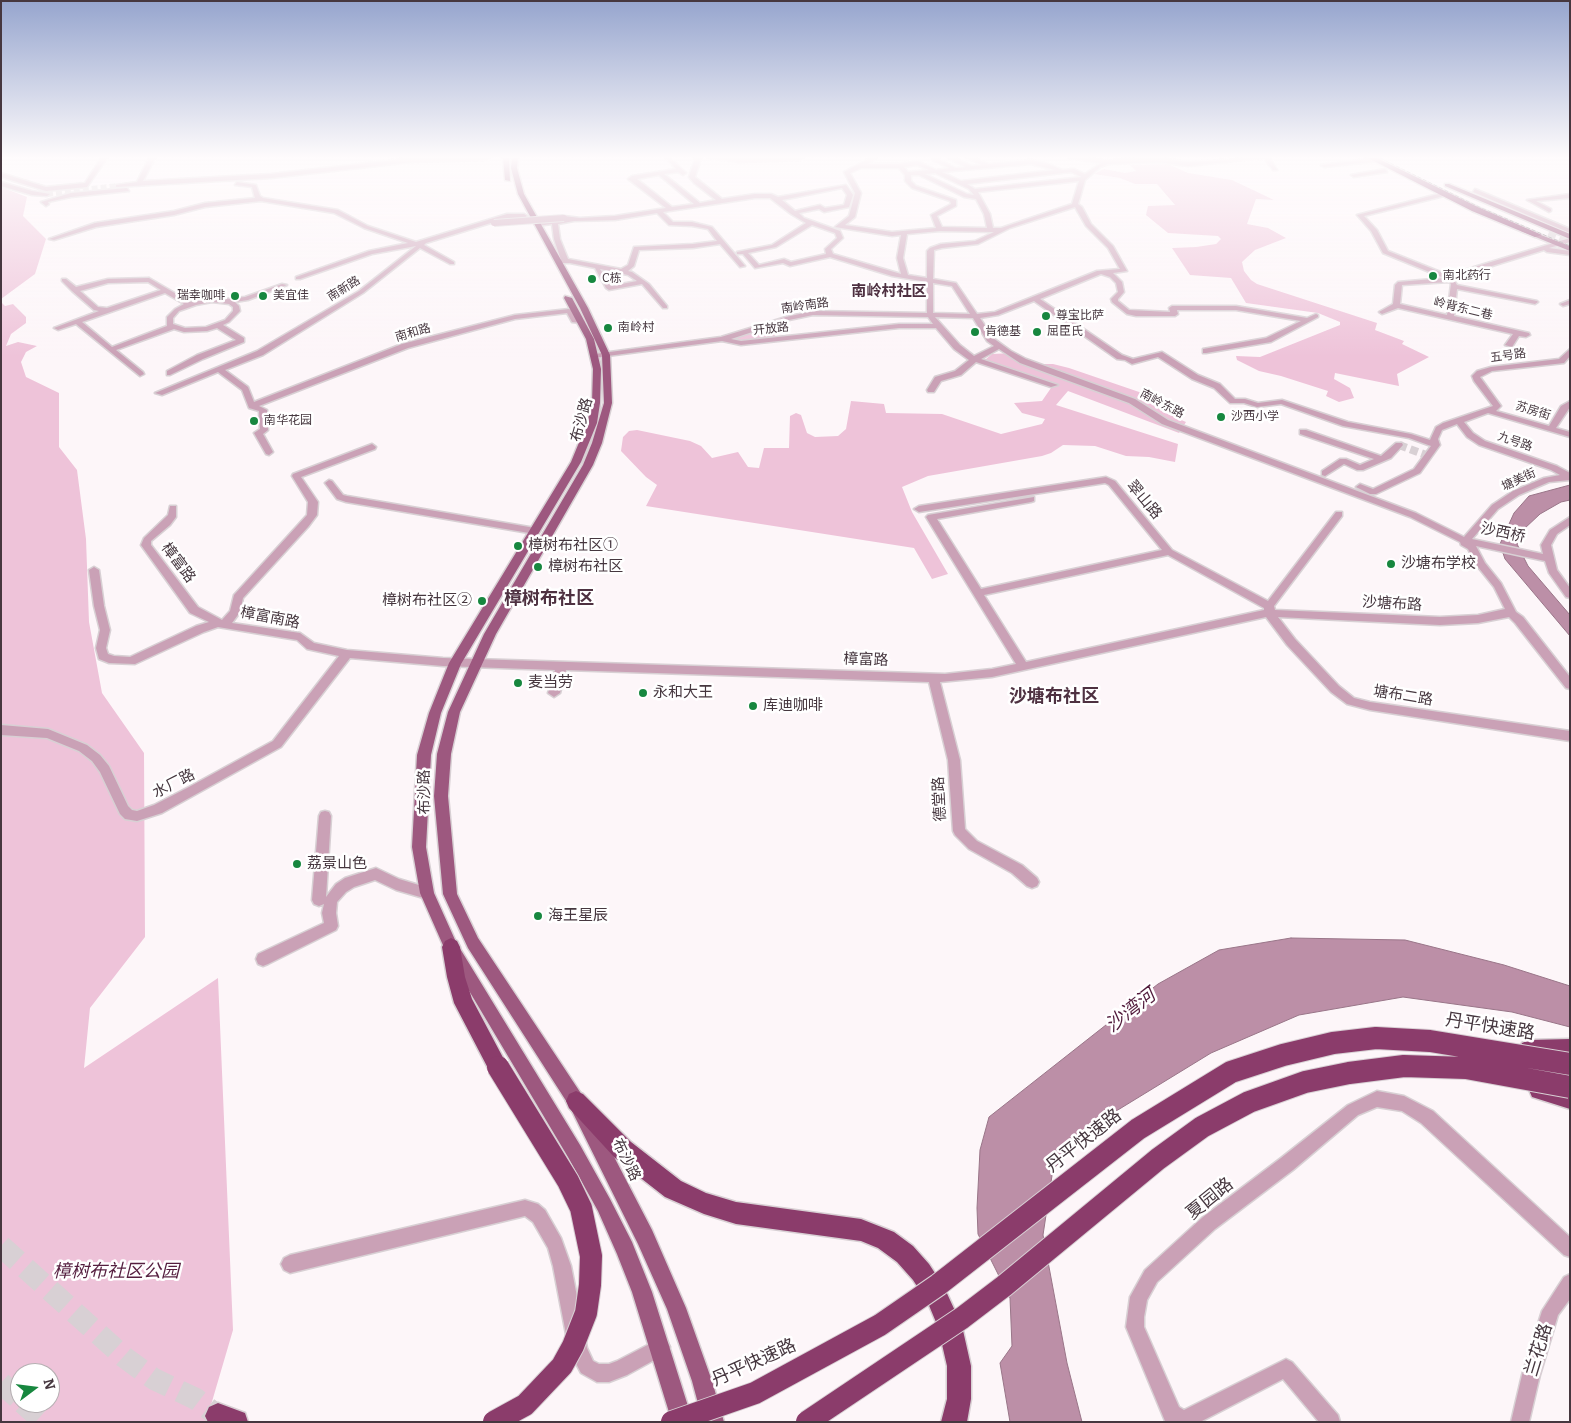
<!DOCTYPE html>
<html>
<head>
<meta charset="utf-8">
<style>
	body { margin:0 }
	#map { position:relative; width:1571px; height:1423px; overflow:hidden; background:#fdf6f9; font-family:Bitter,serif }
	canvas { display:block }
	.frame { position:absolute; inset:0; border:2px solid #46373f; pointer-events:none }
	.north { position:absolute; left:10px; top:1363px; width:50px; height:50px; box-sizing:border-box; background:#fff; border:1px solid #b5afb2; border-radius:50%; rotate:75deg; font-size:14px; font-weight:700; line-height:20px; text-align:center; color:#46373f }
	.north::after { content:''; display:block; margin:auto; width:18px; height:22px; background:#17873f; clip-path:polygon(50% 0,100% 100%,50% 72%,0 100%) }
</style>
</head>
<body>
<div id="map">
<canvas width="1571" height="1423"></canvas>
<div class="frame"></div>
<div class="north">N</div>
</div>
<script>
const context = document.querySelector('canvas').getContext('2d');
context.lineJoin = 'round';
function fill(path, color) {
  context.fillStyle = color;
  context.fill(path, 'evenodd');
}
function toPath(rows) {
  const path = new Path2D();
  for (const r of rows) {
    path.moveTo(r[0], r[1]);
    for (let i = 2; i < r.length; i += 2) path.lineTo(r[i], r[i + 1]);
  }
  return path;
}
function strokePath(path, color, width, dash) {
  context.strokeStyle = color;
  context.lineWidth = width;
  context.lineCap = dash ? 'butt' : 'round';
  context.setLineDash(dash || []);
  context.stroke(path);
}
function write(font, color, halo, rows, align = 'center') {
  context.font = font + ' Bitter,"Noto Sans SC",serif';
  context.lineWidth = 5;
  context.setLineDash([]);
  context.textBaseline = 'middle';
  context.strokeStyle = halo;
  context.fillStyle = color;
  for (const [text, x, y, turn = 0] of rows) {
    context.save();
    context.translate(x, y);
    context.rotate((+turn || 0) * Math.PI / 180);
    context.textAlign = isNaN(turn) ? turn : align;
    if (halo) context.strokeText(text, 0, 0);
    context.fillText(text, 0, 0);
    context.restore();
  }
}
fill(toPath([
	[1168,164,1188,173,1232,180,1274,200,1256,199,1247,224,1268,228,1286,238,1255,250,1242,262,1244,271,1251,280,1257,284,1377,323,1375,330,1404,341,1402,344,1429,357,1397,374,1399,386,1335,373,1334,379,1350,388,1354,398,1339,402,1326,396,1328,391,1281,376,1259,371,1237,360,1236,356,1260,357,1340,325,1340,322,1318,313,1246,303,1231,278,1190,275,1172,248,1196,247,1216,244,1221,239,1218,236,1168,233,1146,215,1148,206,1175,205,1157,184,1135,184,1120,178,1094,174,1104,169,1125,173,1136,171,1130,165],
	[1,187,27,197,23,216,46,239,35,274,1,299],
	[1,302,5,306,13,304,26,317,26,323,11,334,6,346,18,342,37,346,26,352,21,362,26,377,59,393,59,447,77,470,86,539,89,622,102,693,144,753,145,937,90,1008,84,1068,218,978,233,1330,206,1422,1,1422],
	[20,1373,50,1373,50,1403,20,1403],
	[770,326,775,336,736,341,733,339],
	[1013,353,1037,364,1053,364,1069,368,1142,393,1163,412,1186,422,1179,433,1068,391,1056,405,1178,444,1175,462,1149,457,1126,456,1095,446,1063,445,1051,453,1042,456,928,476,902,487,912,512,948,574,932,579,914,548,646,506,657,485,646,477,621,451,623,437,629,431,637,430,690,441,701,446,712,458,738,452,748,467,759,468,764,448,789,448,790,416,796,413,801,415,807,433,815,437,838,436,846,429,851,401,884,404,886,413,942,414,1001,434,1042,424,1045,419,1022,413,1014,403,1042,401,1051,388,980,364,992,354]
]), '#eec3d9');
const water = toPath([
	[1570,485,1570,500,1561,502,1540,514,1524,529,1517,544,1528,566,1570,615,1570,636,1505,559,1500,544,1514,513,1529,496,1570,485],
	[1291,938,1405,940,1504,965,1570,986,1570,1027,1512,1012,1403,997,1299,1015,1211,1053,1108,1116,1053,1169,1043,1235,1067,1363,1082,1422,1010,1422,1000,1363,1012,1346,1010,1298,978,1234,977,1208,980,1150,989,1117,1158,984,1219,950,1291,938]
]);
fill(water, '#bc8fa7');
strokePath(water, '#997588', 1);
strokePath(toPath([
	[47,194,118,186]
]), '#d8d0d4', 6, [6, 3]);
strokePath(toPath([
	[1399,445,1426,455]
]), '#d8d0d4', 8, [8, 4]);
strokePath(toPath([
	[1549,232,1570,241]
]), '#d8d0d4', 8, [8, 4]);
strokePath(toPath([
	[1,1246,124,1357,154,1379,196,1399,218,1416],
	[1,1383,20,1400],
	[23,1403,44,1422]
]), '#d8d0d4', 22, [22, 11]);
const minor = toPath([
	[101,158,107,158,87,187,46,191,1,177,1,173,46,187,85,183,101,158],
	[149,158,155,158,143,181,271,174,412,158,489,158,486,160,412,162,271,178,116,187,116,185,137,182,149,158],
	[666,158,670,158,686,173,683,175,678,172,664,174,700,203,716,200,694,183,689,177,695,158,701,158,695,177,722,199,755,194,771,194,778,197,846,185,853,195,849,207,824,212,819,209,799,213,804,218,840,231,843,238,831,249,833,254,901,274,897,258,901,235,892,236,835,227,849,216,855,193,844,172,870,158,876,158,868,164,899,164,918,161,936,170,949,168,932,160,932,158,936,158,956,168,965,167,948,158,955,158,972,166,982,165,967,158,974,158,989,164,1031,160,1049,164,1062,170,1074,169,1085,174,1101,163,1069,158,1107,160,1158,158,1188,162,1262,158,1188,166,1158,162,1108,164,1100,167,1085,180,1078,204,1082,207,1091,224,1113,246,1127,271,1113,273,1122,282,1124,292,1118,299,1118,301,1129,310,1170,312,1169,308,1172,306,1236,306,1307,318,1316,314,1318,315,1318,317,1271,342,1206,353,1203,353,1203,349,1266,338,1301,321,1236,310,1177,310,1178,314,1175,316,1136,316,1127,314,1112,302,1111,299,1118,292,1116,283,1110,277,1101,274,1040,299,1122,355,1133,359,1162,352,1198,375,1220,384,1235,399,1245,399,1258,403,1282,400,1348,422,1411,434,1430,440,1436,427,1443,423,1493,406,1474,381,1472,376,1477,371,1491,367,1559,359,1570,349,1570,356,1564,363,1492,371,1480,377,1501,406,1496,411,1549,426,1561,406,1570,401,1570,407,1556,428,1570,432,1570,437,1488,413,1464,422,1473,433,1485,441,1557,466,1570,473,1570,480,1549,482,1519,495,1498,509,1472,539,1543,554,1541,545,1550,530,1570,517,1570,525,1557,534,1551,545,1557,570,1570,588,1570,598,1566,597,1549,573,1545,561,1476,546,1485,563,1501,583,1516,612,1523,617,1570,677,1570,689,1566,688,1515,623,1509,617,1478,623,1440,625,1278,617,1295,639,1339,686,1354,698,1370,702,1570,731,1570,741,1370,710,1347,704,1331,692,1287,645,1266,617,992,677,940,682,960,760,965,829,977,841,1022,865,1037,878,1039,882,1037,886,1032,888,1027,886,1012,873,969,849,955,835,953,831,948,760,929,682,566,670,560,693,554,697,548,693,555,670,443,666,350,658,281,747,162,813,137,821,125,819,120,814,100,772,92,761,79,751,47,738,1,735,1,725,48,729,87,745,100,755,109,766,128,806,132,810,137,811,154,805,189,787,273,741,339,656,307,649,297,640,218,627,204,632,135,664,109,663,99,659,96,648,100,630,94,606,89,570,94,567,99,570,104,606,110,630,106,648,108,654,114,656,130,657,196,626,209,622,190,613,141,545,144,538,168,515,170,506,176,506,176,517,170,525,151,541,151,545,198,607,222,620,230,611,234,595,307,515,308,502,292,476,293,474,372,444,376,447,375,449,301,477,318,502,317,515,308,527,243,598,240,612,232,623,300,633,314,643,347,650,443,658,945,674,992,669,1016,664,926,517,928,515,1034,497,1034,501,1031,502,937,519,981,589,1162,550,1109,485,1105,483,919,512,914,509,919,506,1106,477,1115,481,1172,550,1268,601,1336,512,1342,512,1342,516,1274,606,1275,610,1440,617,1478,615,1505,609,1494,587,1478,567,1468,549,1461,545,1460,542,1410,517,1162,424,1129,403,1020,363,999,349,981,359,1058,385,1051,387,976,362,961,375,941,381,934,392,928,392,927,390,935,377,955,371,969,360,954,349,936,328,899,328,741,345,722,341,592,358,592,354,595,354,721,337,786,317,813,311,927,313,927,282,892,276,830,257,790,266,783,263,755,268,743,254,737,254,737,252,772,245,806,223,791,214,770,198,755,198,663,212,673,222,692,222,712,227,745,266,740,267,720,244,693,248,639,250,634,266,628,271,632,272,649,284,667,306,667,308,663,308,642,284,609,290,606,288,595,268,570,263,556,263,556,261,561,260,554,239,552,224,537,226,535,225,535,223,564,220,561,218,564,216,580,218,615,216,666,208,628,179,632,176,676,169,666,158],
	[1031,164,1055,170,961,181,942,172,1031,164],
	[917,165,929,170,908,172,904,167,917,165],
	[861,168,899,168,905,175,905,181,912,188,950,201,951,204,931,215,936,228,892,232,845,225,855,217,861,193,850,173,861,168],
	[1071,172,1082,177,975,189,967,184,1071,172],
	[935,173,969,189,974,195,967,194,925,174,935,173],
	[659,175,694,204,672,207,637,179,659,175],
	[911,175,919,175,964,197,976,199,984,214,987,228,942,227,937,216,956,206,956,200,916,186,911,181,911,175],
	[1079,181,1072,204,1001,228,993,228,990,214,978,192,1079,181],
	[842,188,847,195,844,205,825,208,820,205,795,211,782,200,842,188],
	[1075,207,1086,226,1108,248,1120,269,1097,271,995,312,977,314,956,283,933,279,934,250,942,248,978,244,1010,228,1075,207],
	[657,213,669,225,692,226,708,229,717,241,693,244,634,247,628,265,621,269,568,259,560,239,558,224,574,221,615,220,657,213],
	[812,225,835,233,837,238,825,249,826,254,791,262,784,259,759,265,748,253,776,247,812,225],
	[940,231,994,232,975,241,941,244,930,248,927,251,927,278,908,275,903,258,907,234,940,231],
	[600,269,628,275,637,281,611,286,600,269],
	[933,283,952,286,970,314,933,313,933,283],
	[1034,301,1117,359,1125,360,1132,364,1158,357,1192,379,1214,388,1230,403,1244,403,1257,407,1281,404,1343,426,1409,438,1431,446,1414,469,1373,489,1360,484,1356,487,1370,494,1376,494,1420,473,1440,445,1438,439,1442,430,1457,424,1467,437,1479,445,1551,470,1560,475,1544,478,1513,491,1492,505,1464,537,1416,513,1168,420,1135,399,1026,359,1011,351,993,338,980,318,998,315,1034,301],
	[813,315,928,317,933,324,899,324,741,341,731,339,789,320,813,315],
	[935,317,973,318,987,341,994,346,974,356,960,345,935,317],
	[1168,555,1264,608,1264,610,1026,662,984,595,1168,555],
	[708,158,803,158,800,160,740,162,708,158],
	[1264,158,1270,158,1277,170,1273,170,1264,158],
	[1377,158,1379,161,1324,167,1321,165,1377,158],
	[1385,169,1387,172,1354,177,1351,175,1385,169],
	[1,182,32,191,50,194,47,196,32,195,1,186,1,182],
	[237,182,256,185,260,196,263,198,338,210,368,226,416,242,507,214,524,214,527,216,524,218,507,218,426,243,424,245,454,262,454,264,450,264,420,248,363,293,263,355,225,370,248,387,254,402,402,344,515,315,569,309,571,310,576,319,585,321,581,323,572,322,567,313,515,319,408,348,259,406,267,410,268,430,263,434,273,452,269,455,266,454,254,433,260,429,259,411,249,408,242,390,218,372,162,395,155,393,257,351,359,291,416,246,372,254,300,279,296,279,296,277,369,251,408,243,364,228,334,213,261,201,205,207,174,215,96,227,54,240,49,239,95,223,174,211,205,203,255,198,252,187,235,185,237,182],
	[127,188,129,191,71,197,48,202,49,204,46,206,41,202,71,193,127,188],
	[1475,189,1570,229,1570,233,1473,192,1475,189],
	[1442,193,1444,196,1364,216,1377,230,1388,251,1448,275,1570,238,1570,242,1549,248,1570,251,1570,255,1547,252,1544,250,1453,278,1457,285,1537,301,1538,302,1535,304,1457,289,1454,316,1529,333,1530,335,1526,337,1519,336,1512,347,1505,345,1513,334,1398,308,1382,314,1379,312,1393,304,1395,285,1398,282,1444,278,1383,253,1371,231,1357,215,1442,193],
	[1449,282,1451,284,1447,315,1400,304,1402,285,1449,282],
	[1570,194,1570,198,1536,201,1551,209,1551,211,1549,212,1527,200,1570,194],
	[149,278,190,302,212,298,225,299,245,297,282,284,287,285,248,300,235,302,239,306,240,311,229,322,223,325,244,338,244,342,203,359,170,375,167,375,167,371,197,355,236,340,217,328,207,331,184,332,174,329,116,350,143,372,144,374,140,376,76,324,58,330,54,328,99,311,94,310,72,291,62,281,62,279,66,279,76,287,108,279,149,278],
	[148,282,161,290,107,308,98,307,80,291,108,283,148,282],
	[165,293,184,304,175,309,167,317,167,326,112,347,82,322,165,293],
	[212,302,229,304,233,307,233,311,225,320,206,327,185,328,173,324,173,318,179,311,196,305,212,302],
	[1570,300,1570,304,1563,306,1560,304,1570,300],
	[1300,430,1306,430,1381,456,1396,443,1402,443,1403,445,1391,458,1363,470,1357,470,1344,464,1325,476,1322,475,1322,471,1340,459,1346,459,1360,465,1374,459,1300,434,1300,430],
	[329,480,332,481,343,495,347,496,535,528,540,531,535,534,346,502,337,499,325,483,329,480],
	[325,811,329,812,331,816,326,897,336,884,345,878,376,868,399,879,432,889,434,893,432,897,427,899,396,890,375,880,354,887,346,892,337,902,336,913,338,926,336,930,268,964,263,966,258,964,256,959,258,954,324,923,322,913,324,904,319,906,314,904,312,900,319,816,321,812,325,811],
	[1377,1091,1404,1096,1433,1111,1570,1237,1570,1257,1564,1255,1421,1123,1402,1111,1377,1107,1358,1115,1293,1170,1215,1229,1157,1282,1147,1300,1144,1317,1144,1327,1179,1407,1184,1410,1286,1359,1292,1362,1338,1415,1340,1422,1319,1422,1283,1379,1200,1422,1165,1421,1126,1327,1130,1297,1145,1270,1203,1217,1281,1158,1348,1105,1377,1091],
	[525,1200,538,1204,545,1210,561,1238,571,1266,587,1348,593,1361,599,1364,609,1364,617,1361,661,1338,667,1341,670,1347,667,1353,627,1375,609,1382,597,1382,581,1373,569,1350,553,1266,548,1248,533,1222,525,1216,290,1273,284,1270,281,1264,284,1258,290,1255,525,1200],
	[1570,1274,1570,1299,1558,1315,1540,1375,1529,1422,1511,1422,1522,1375,1542,1311,1564,1277,1570,1274]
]);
const major = toPath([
	[503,158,509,158,510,181,505,180,503,158],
	[512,158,518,158,517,168,524,194,588,308,610,355,612,403,602,443,593,465,496,634,460,712,451,754,448,796,457,894,478,938,582,1095,652,1230,686,1308,712,1381,724,1422,703,1422,692,1381,667,1309,638,1244,570,1107,468,948,443,894,434,796,437,754,448,712,484,634,583,465,592,443,604,403,602,355,580,308,518,194,511,168,512,158],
	[1445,184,1449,184,1570,234,1570,239,1445,186,1445,184],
	[1521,229,1525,229,1570,246,1570,251,1521,231,1521,229],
	[565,296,572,298,594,339,601,369,600,403,597,423,581,462,461,664,441,713,431,755,426,847,434,893,456,942,580,1145,610,1199,632,1242,652,1292,693,1422,672,1422,632,1292,617,1254,598,1211,568,1157,446,952,420,893,412,847,417,755,429,713,449,663,571,462,587,423,592,403,593,369,586,339,564,298,565,296]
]);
const highway = toPath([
	[1368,158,1377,158,1478,207,1542,235,1535,237,1472,211,1368,158],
	[451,938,457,941,460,947,465,977,472,999,508,1067,505,1074,498,1077,491,1074,454,1003,447,977,442,947,445,941,451,938],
	[1570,1039,1570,1059,1529,1060,1522,1057,1519,1050,1522,1043,1529,1040,1570,1039],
	[1539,1080,1570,1089,1570,1109,1532,1097,1529,1090,1532,1083,1539,1080],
	[576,1091,583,1094,631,1142,681,1181,706,1193,736,1202,861,1219,894,1232,913,1246,929,1264,944,1287,962,1326,971,1366,971,1399,967,1422,941,1422,947,1399,947,1366,938,1327,928,1303,913,1280,897,1262,878,1248,861,1241,736,1224,704,1214,665,1197,615,1158,569,1108,566,1101,569,1094,576,1091],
	[218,1403,245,1413,248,1422,208,1422,205,1416,209,1407,218,1403]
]);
strokePath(minor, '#d8d0d4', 3);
strokePath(major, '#d8d0d4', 3);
strokePath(highway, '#d8d0d4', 3);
fill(minor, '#caa1b6');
fill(major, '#9d587f');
fill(highway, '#8b3c6b');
strokePath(toPath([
	[1380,158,1479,207,1570,246]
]), '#93888e', 1, [4, 2]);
const minorBridge = toPath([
	[494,223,564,218]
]);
const highwayBridge = toPath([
	[494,1422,525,1405,562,1366,573,1346,586,1313,590,1285,591,1256,581,1208,568,1181,498,1067],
	[672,1422,755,1393,880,1325,938,1285,1138,1129,1231,1072,1283,1055,1333,1043,1376,1038,1430,1041,1570,1064],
	[807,1422,962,1318,1004,1286,1158,1159,1202,1127,1249,1102,1305,1082,1349,1073,1404,1066,1466,1068,1570,1087]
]);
strokePath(minorBridge, '#d8d0d4', 8, []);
strokePath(highwayBridge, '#d8d0d4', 24, []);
strokePath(minorBridge, '#caa1b6', 6);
strokePath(highwayBridge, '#8b3c6b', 22);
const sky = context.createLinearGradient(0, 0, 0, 357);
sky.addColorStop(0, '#96a5ce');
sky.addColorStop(0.44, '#fefbfc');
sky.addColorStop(1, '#fefbfc00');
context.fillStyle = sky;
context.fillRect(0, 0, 1571, 357);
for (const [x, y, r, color] of [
	[1433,276,5,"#17873f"],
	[592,279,5,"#17873f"],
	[235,296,5,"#17873f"],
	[263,296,5,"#17873f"],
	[1046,316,5,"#17873f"],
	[608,328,5,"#17873f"],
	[975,332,5,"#17873f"],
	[1037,332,5,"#17873f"],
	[1221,417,5,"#17873f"],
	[254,421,5,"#17873f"],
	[518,546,5,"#17873f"],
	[1391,564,5,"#17873f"],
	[538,567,5,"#17873f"],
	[482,601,5,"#17873f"],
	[518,683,5,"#17873f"],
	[643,693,5,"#17873f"],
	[753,706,5,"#17873f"],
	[297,864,5,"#17873f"],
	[538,916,5,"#17873f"]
]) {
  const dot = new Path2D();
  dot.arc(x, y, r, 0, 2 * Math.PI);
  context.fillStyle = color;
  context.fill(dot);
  strokePath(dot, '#fff', 2);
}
write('12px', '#46373f', '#fff', [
	["南北药行",1443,276],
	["C栋",602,279],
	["瑞幸咖啡",225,296,"right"],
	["美宜佳",273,296],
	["尊宝比萨",1056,316],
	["南岭村",618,328],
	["肯德基",985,332],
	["屈臣氏",1047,332],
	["沙西小学",1231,417],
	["南华花园",264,421]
], 'left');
write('12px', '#46373f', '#fff', [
	["南新路",344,289,-32],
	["南岭南路",805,306,-8],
	["岭背东二巷",1463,309,14],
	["开放路",771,329,-6],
	["南和路",413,333,-16],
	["五号路",1508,356,-8],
	["南岭东路",1162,404,28],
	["苏房街",1533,411,17],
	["九号路",1515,442,19],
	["塘美街",1519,480,-25]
]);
write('bold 15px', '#4e3141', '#fff', [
	["南岭村社区",889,292]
]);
write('15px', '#46373f', '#fff', [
	["布沙路",582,420,-75],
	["翠山路",1144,500,50],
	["沙西桥",1503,533,12],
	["樟富路",178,563,53],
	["沙塘布路",1392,604,3],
	["樟富南路",270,618,11],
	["樟富路",866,660,2],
	["塘布二路",1403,696,9],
	["水厂路",174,784,-27],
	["布沙路",425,792,-91],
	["德堂路",940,799,-93],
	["布沙路",626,1160,64]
]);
write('15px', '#46373f', '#fff', [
	["樟树布社区①",528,546],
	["沙塘布学校",1401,564],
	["樟树布社区",548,567],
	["樟树布社区②",472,601,"right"],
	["麦当劳",528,683],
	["永和大王",653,693],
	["库迪咖啡",763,706],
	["荔景山色",307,864],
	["海王星辰",548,916]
], 'left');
write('bold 18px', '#4e3141', '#fff', [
	["樟树布社区",549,599],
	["沙塘布社区",1054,697]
]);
write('18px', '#46373f', '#fff', [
	["丹平快速路",1490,1027,9],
	["丹平快速路",1084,1141,-38],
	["夏园路",1210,1199,-39],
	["兰花路",1539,1350,-73],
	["丹平快速路",754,1363,-24]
]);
write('italic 18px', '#551e3f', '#fff', [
	["樟树布社区公园",116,1272]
]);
write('italic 19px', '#511a3b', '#fff', [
	["沙湾河",1131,1011,-38]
]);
</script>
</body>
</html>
